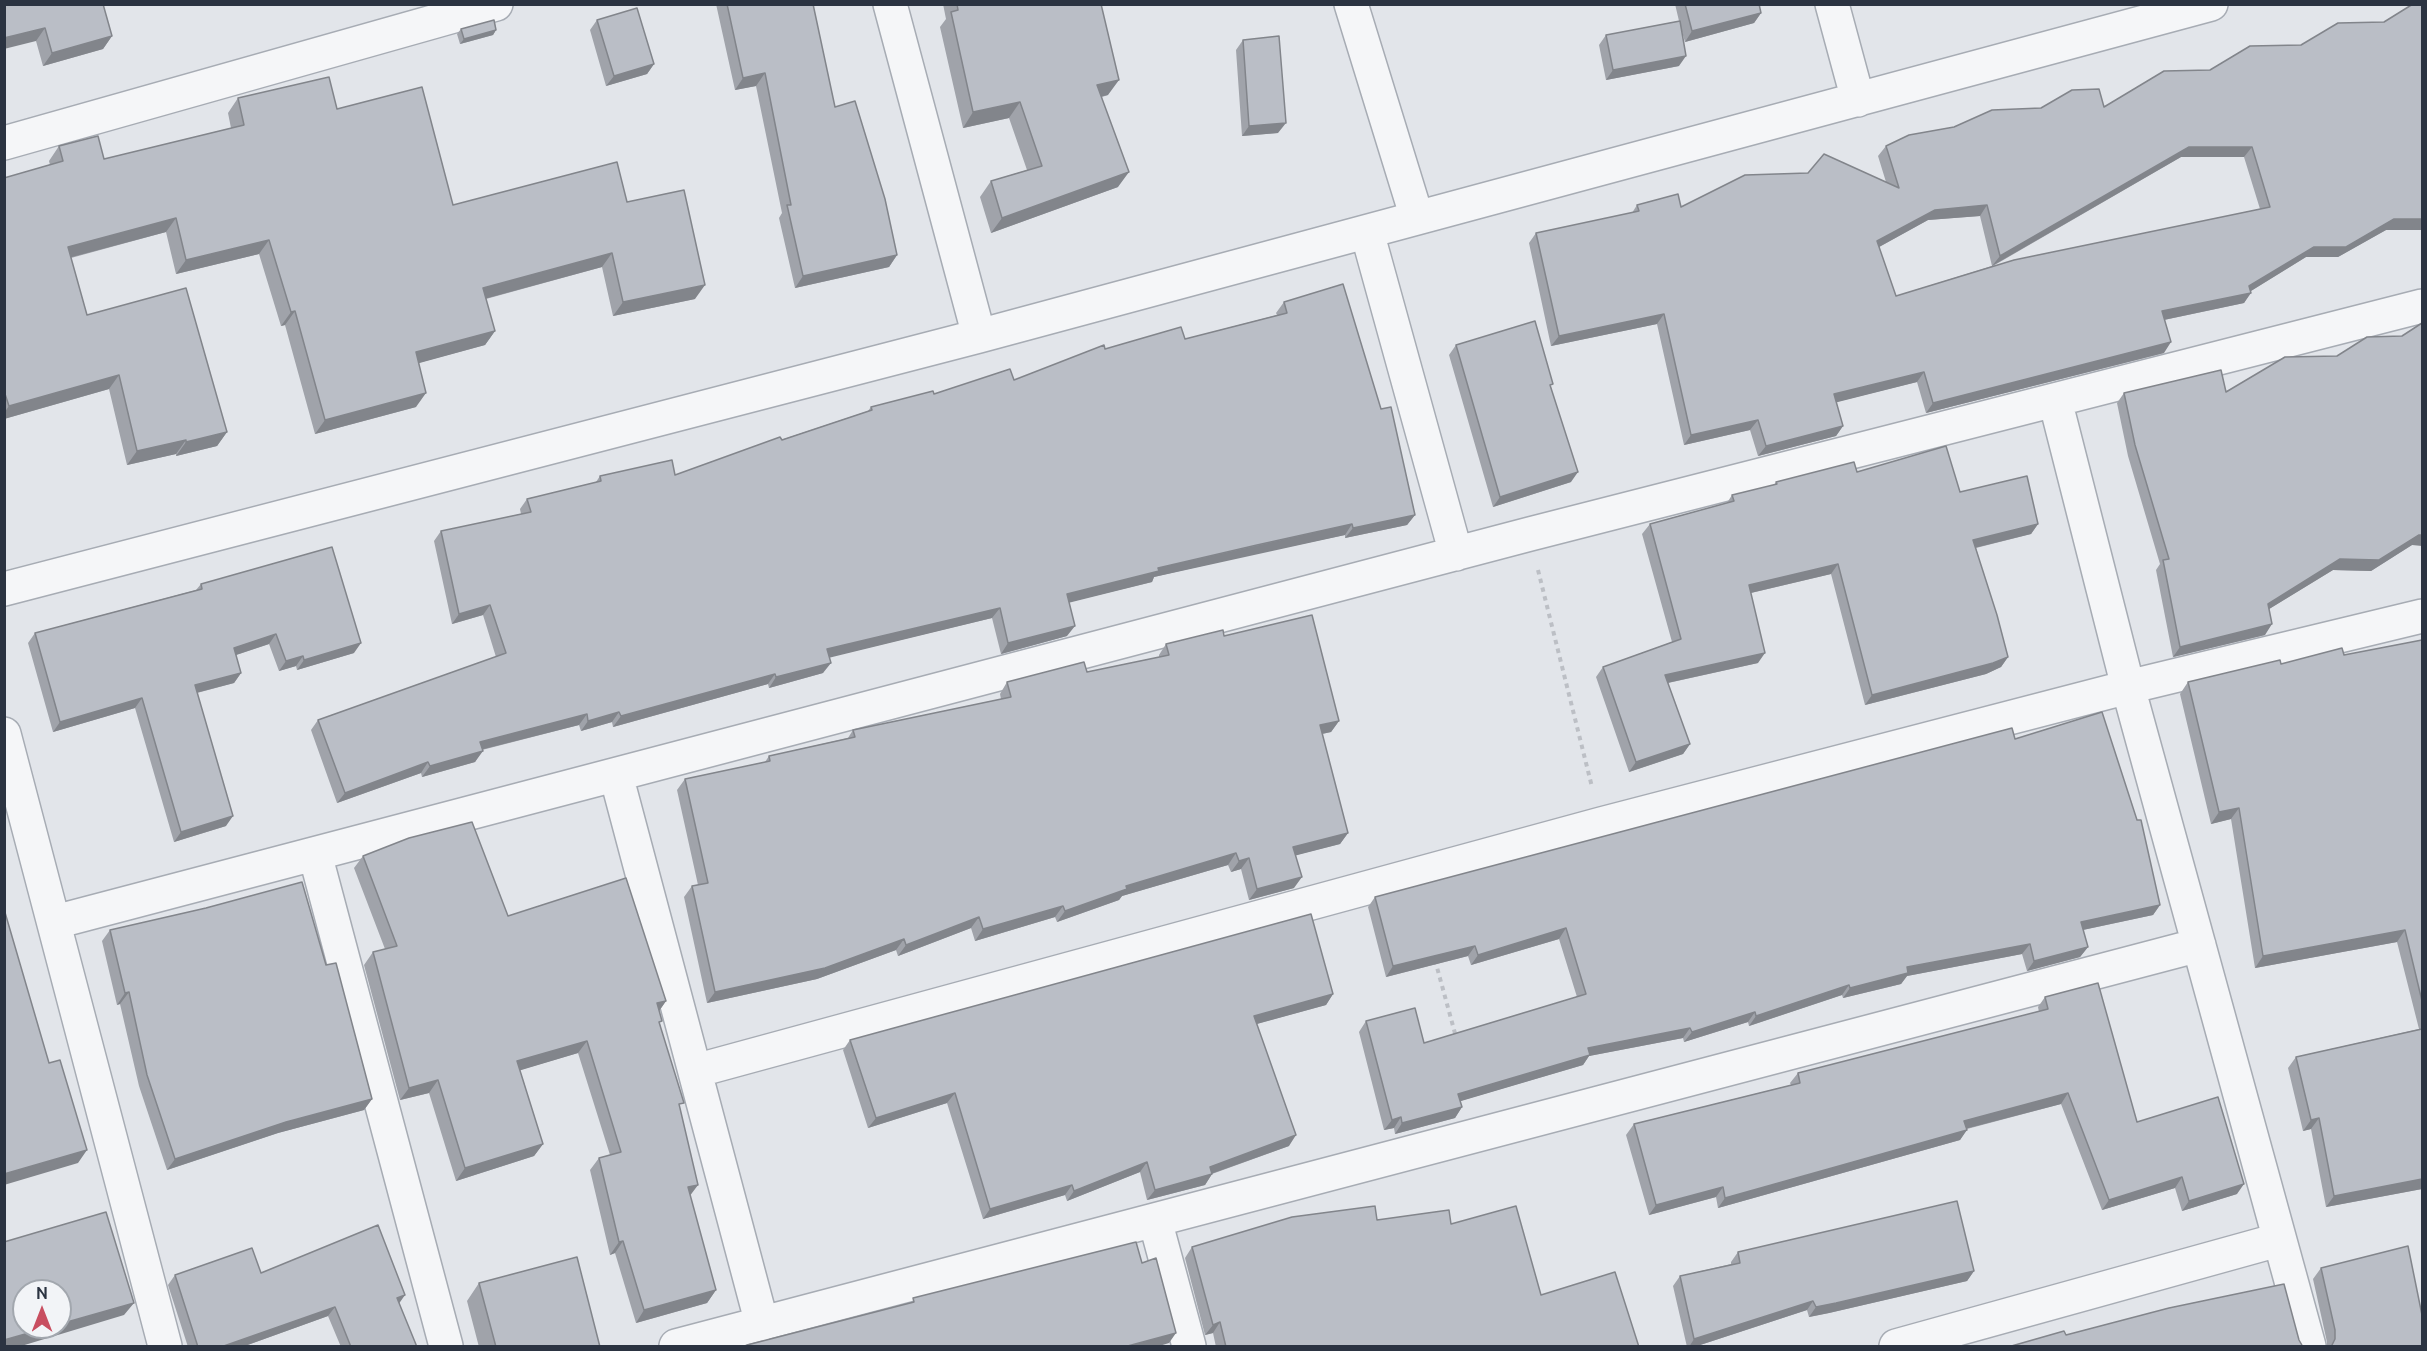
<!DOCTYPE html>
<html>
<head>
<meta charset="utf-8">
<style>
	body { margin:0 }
	#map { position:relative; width:2427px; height:1351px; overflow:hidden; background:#e2e5ea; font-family:Ubuntu,sans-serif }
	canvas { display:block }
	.frame { position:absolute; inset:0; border:6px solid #2b3341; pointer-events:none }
	.north { position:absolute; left:12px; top:1279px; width:60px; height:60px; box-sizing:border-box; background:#f2f4f7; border:2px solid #a2a7ae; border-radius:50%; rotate:0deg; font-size:16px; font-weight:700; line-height:24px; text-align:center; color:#2b3341 }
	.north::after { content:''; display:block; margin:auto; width:21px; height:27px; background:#c84e60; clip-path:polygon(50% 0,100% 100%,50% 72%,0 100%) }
</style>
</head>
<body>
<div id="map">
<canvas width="2427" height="1351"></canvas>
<div class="frame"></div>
<div class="north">N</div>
</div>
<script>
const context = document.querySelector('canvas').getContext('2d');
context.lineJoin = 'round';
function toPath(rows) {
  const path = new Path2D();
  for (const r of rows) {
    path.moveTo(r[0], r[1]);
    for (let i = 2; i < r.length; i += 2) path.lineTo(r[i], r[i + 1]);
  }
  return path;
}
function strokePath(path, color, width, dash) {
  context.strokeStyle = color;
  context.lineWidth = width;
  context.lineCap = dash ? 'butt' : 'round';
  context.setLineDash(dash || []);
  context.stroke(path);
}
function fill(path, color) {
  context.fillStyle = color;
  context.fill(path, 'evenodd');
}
const street = toPath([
	[890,4,979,336],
	[1351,4,1417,218],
	[1832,4,1858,100],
	[4,143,496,4],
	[1367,232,1456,554],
	[2055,400,2128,687,2309,1346],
	[4,589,979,336,2211,4],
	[4,734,165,1346],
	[616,775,762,1324],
	[315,854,446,1346],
	[55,922,1530,534,2422,306],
	[695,1071,1601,824,2128,687,2422,616],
	[1155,1220,1189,1346],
	[676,1346,2199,945],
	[1896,1346,2278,1240]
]);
strokePath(street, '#a7acb4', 36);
strokePath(toPath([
	[1538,570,1592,787],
	[1435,960,1456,1037]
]), '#bcbfc5', 4, [4.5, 4.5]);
strokePath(street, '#f5f6f8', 33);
fill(toPath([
	[4,4,112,36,103,49,43,66,36,41],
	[716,4,813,4,835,107,897,255,889,267,795,288,779,218,782,213,756,86,735,90],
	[943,4,1101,4,1108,95,1102,97,1118,187,991,233,980,197,991,181,1027,170,1009,118,963,128,940,27,946,19],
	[1675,4,1759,4,1761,13,1754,23,1685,42,1680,25,1679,66,1606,80,1599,45,1606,35,1679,21],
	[597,20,654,64,647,74,606,86,590,30],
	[461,29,496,30,493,35,460,44,457,34],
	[1243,40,1278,133,1242,136,1236,50],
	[2164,71,2422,230,2386,230,2338,257,2306,257,2251,291,2244,303,2164,320,2164,353,1926,413,1917,382,1836,402,1843,426,1836,436,1758,456,1750,430,1684,445,1657,324,1551,346,1529,243,1536,233,1632,213,1637,205,1681,207,1886,182,1878,156,1886,146,2104,107],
	[2181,157,2244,157,2260,209,1993,266],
	[1980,216,1992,266,1896,296,1879,247,1928,220],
	[238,98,337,109,453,205,627,202,695,299,613,316,602,267,486,299,495,331,485,345,418,363,416,407,315,434,285,325,281,326,259,254,176,274,166,232,71,258,87,315,227,432,217,446,176,456,176,454,127,465,109,389,4,419,4,178,50,165,49,161,59,146,104,159,231,128,228,113],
	[1284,302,1381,409,1415,515,1407,525,1345,538,1345,535,1249,555,1154,577,1152,582,1069,602,1067,636,1001,654,992,618,829,657,823,673,769,688,768,684,613,727,612,722,581,731,579,725,482,750,475,762,422,777,421,773,337,803,311,730,318,720,496,657,483,615,452,624,434,541,441,531,521,514,520,509,527,499,596,482,600,476,675,475,868,411,871,407,934,394,1014,380,1105,349,1185,339,1277,315,1276,313],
	[1456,345,1551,387,1571,482,1493,507,1449,355],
	[2226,392,2412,545,2371,571,2333,570,2269,609,2265,635,2173,657,2156,570,2160,564,2128,456,2117,403,2124,393],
	[1857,472,1960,492,2038,524,2031,534,1976,548,2008,657,2001,667,1986,674,1865,705,1831,574,1751,593,1758,663,1668,683,1690,744,1683,754,1629,772,1596,677,1603,667,1672,642,1642,534,1650,524,1727,503,1732,495,1774,485,1776,482],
	[201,584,354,653,297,670,296,666,279,671,269,644,236,655,241,673,234,683,197,693,226,826,174,842,135,708,53,732,28,643,35,633,196,590],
	[1224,636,1339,721,1331,732,1322,734,1348,833,1340,844,1296,855,1294,888,1249,900,1241,869,1231,872,1228,865,1122,896,1119,900,1057,922,1055,917,975,941,971,928,898,956,896,950,817,979,707,1003,684,897,692,886,698,885,677,790,685,779,765,762,769,756,848,738,853,730,1001,699,1000,694,1007,682,1087,672,1159,657,1159,655,1166,644],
	[2422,640,2422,1189,2326,1207,2311,1129,2303,1131,2288,1068,2296,1057,2419,1029,2397,942,2255,968,2231,819,2211,824,2180,694,2188,682,2281,664,2344,655],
	[2015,739,2160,905,2153,915,2083,930,2088,947,2080,957,2027,971,2022,954,1907,976,1901,984,1843,998,1842,995,1749,1026,1748,1022,1684,1042,1683,1038,1589,1056,1583,1065,1460,1101,1462,1107,1455,1118,1395,1134,1394,1128,1384,1130,1359,1032,1366,1021,1424,1043,1577,997,1559,939,1471,965,1468,956,1386,977,1368,907,1375,897],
	[363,856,508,916,666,1001,659,1011,660,1024,680,1108,690,1196,716,1290,707,1303,636,1323,615,1253,610,1255,590,1170,599,1158,610,1155,578,1053,520,1070,543,1144,534,1156,456,1181,429,1093,400,1100,364,965,373,952,385,949,354,868],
	[110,930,326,965,372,1099,364,1110,278,1133,167,1170,139,1086,120,1004,117,1005,102,941],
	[1333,994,1326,1005,1256,1024,1289,1146,1212,1174,1205,1185,1147,1200,1140,1172,1067,1201,1065,1195,983,1219,947,1103,868,1128,843,1050,850,1040],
	[2045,997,2137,1122,2237,1194,2182,1211,2175,1188,2102,1210,2061,1104,1967,1129,1960,1140,1718,1208,1716,1197,1649,1215,1626,1135,1634,1124,1791,1085,1790,1083,1798,1073,2039,1012,2038,1007],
	[1377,1220,1451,1224,1541,1295,1639,1347,1216,1347,1213,1333,1205,1335,1185,1258,1192,1247],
	[1738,1252,1974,1271,1967,1281,1829,1313,1809,1317,1807,1310,1694,1347,1687,1347,1673,1286,1680,1276,1731,1264,1731,1262],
	[2321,1268,2422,1347,2327,1347,2327,1342,2313,1279],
	[261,1273,399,1303,417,1347,341,1347,328,1316,242,1347,188,1347,168,1285,175,1275],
	[479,1283,600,1347,479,1347,467,1301]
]), '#a0a3aa');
fill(toPath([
	[1761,13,1754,23,1685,42,1692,31],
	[45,28,36,41,4,49,4,38],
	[496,30,493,35,460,44,464,39],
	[112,36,103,49,43,66,52,53],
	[1686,56,1679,66,1606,80,1613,70],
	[654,64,647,74,606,86,614,76],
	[765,73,756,86,735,90,743,78],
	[1119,80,1108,95,1086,100,1097,85],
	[1020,102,1009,118,963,128,973,112],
	[1286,123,1278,133,1242,136,1249,126],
	[2189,147,2252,147,2244,157,2181,157,1992,266,2000,256],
	[1129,172,1118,187,991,233,1002,218],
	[1987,205,1980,216,1928,220,1870,252,1877,241,1935,210],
	[176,218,166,232,57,261,68,247],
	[2394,219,2422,219,2422,230,2386,230,2338,257,2306,257,2246,294,2251,293,2244,303,2154,322,2162,311,2249,286,2314,247],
	[269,240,259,254,176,274,186,260],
	[612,253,602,267,473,302,483,288],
	[897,255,889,267,795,288,803,276],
	[705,285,695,299,613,316,623,302],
	[295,311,285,325,281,326,291,312],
	[1664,314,1657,324,1551,346,1559,336],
	[495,331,485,345,405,367,416,352],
	[2171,342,2164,353,1926,413,1933,403],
	[1924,372,1917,382,1826,405,1834,394],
	[119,375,109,389,4,419,4,413,9,406],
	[426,393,416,407,315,434,325,420],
	[1758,420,1750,430,1684,445,1691,435],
	[1843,426,1836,436,1758,456,1766,446],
	[227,432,217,446,176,456,186,442],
	[186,440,176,454,127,465,137,451],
	[1578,472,1571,482,1493,507,1500,497],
	[1415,515,1407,525,1345,538,1353,528],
	[1352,524,1345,535,1154,577,1152,582,1060,605,1067,594,1158,568],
	[2038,524,2031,534,1966,550,1973,540],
	[2419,535,2422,535,2422,546,2412,545,2371,571,2333,570,2261,614,2268,604,2340,559],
	[1838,564,1831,574,1742,595,1749,585],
	[490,605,483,615,452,624,459,614],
	[1000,608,992,618,820,660,827,649],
	[2272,624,2265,635,2173,657,2180,647],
	[1075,626,1067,636,1001,654,1008,643],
	[276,634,269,644,227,658,234,648],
	[361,643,354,653,297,670,304,660],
	[1765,653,1758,663,1658,685,1665,675],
	[303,656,296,666,279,671,286,661],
	[2008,657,2001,667,1986,674,1865,705,1872,695],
	[831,663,823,673,769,688,776,677],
	[241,673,234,683,188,695,195,685],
	[775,674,768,684,613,727,621,716],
	[142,698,135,708,53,732,60,722],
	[619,712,612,722,581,731,588,721],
	[587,714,579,725,472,752,480,742],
	[1339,721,1331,732,1312,736,1320,725],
	[1690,744,1683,754,1629,772,1636,762],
	[483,751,475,762,422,777,430,766],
	[428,762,421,773,337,803,345,793],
	[2239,808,2231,819,2211,824,2219,812],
	[233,816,226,826,174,842,181,832],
	[1348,833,1340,844,1286,858,1293,847],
	[1236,853,1228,865,1122,896,1119,900,1057,922,1065,911,1126,886],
	[1249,858,1241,869,1231,872,1239,861],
	[1302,877,1294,888,1249,900,1257,889],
	[2160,905,2153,915,2073,932,2081,922],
	[1063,906,1055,917,975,941,983,929],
	[979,917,971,928,898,956,906,945],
	[1566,928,1559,939,1471,965,1478,955],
	[2405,930,2397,942,2255,968,2263,956],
	[904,939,896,950,817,979,707,1003,715,992],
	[2030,944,2022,954,1907,976,1901,984,1843,998,1850,988,1907,967],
	[1475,946,1468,956,1386,977,1393,966],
	[2088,947,2080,957,2027,971,2034,961],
	[1849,985,1842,995,1749,1026,1756,1016],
	[129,992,120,1004,117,1005,125,993],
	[1333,994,1326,1005,1246,1027,1254,1016],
	[666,1001,657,1014,657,1003],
	[1755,1012,1748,1022,1684,1042,1692,1032],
	[1690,1028,1683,1038,1589,1056,1583,1065,1451,1104,1458,1094,1588,1048],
	[587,1041,578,1053,508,1074,517,1061],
	[438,1080,429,1093,400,1100,409,1088],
	[955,1093,947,1103,868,1128,876,1118],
	[2068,1093,2061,1104,1957,1131,1964,1121],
	[372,1099,364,1110,278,1133,167,1170,175,1159,286,1122],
	[1462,1107,1455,1118,1395,1134,1402,1123],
	[1401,1117,1394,1128,1384,1130,1392,1120],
	[2319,1118,2311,1129,2303,1131,2311,1120],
	[1967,1130,1960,1140,1718,1208,1725,1198],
	[1296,1135,1289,1146,1205,1176,1212,1174,1205,1185,1147,1200,1155,1190,1210,1167],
	[543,1144,534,1156,456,1181,465,1168],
	[87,1150,78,1163,4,1185,4,1174],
	[1147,1162,1140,1172,1067,1201,1074,1191],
	[2182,1177,2175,1188,2102,1210,2109,1200],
	[2422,1179,2422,1189,2326,1207,2334,1196],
	[2244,1184,2237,1194,2182,1211,2189,1201],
	[698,1185,689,1197,688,1187],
	[1072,1185,1065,1195,983,1219,990,1209],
	[1723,1187,1716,1197,1649,1215,1656,1205],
	[623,1241,615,1253,610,1255,619,1242],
	[1974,1271,1967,1281,1829,1313,1809,1317,1816,1307],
	[716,1290,707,1303,636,1323,644,1310],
	[405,1295,398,1305,397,1298],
	[1813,1301,1807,1310,1694,1347,1689,1347,1694,1339],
	[134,1303,124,1315,18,1347,4,1347,4,1340,50,1327,60,1327,60,1324],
	[335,1307,328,1316,242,1347,221,1347],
	[1220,1322,1213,1333,1205,1335,1213,1325],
	[1176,1333,1169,1343,1156,1347,1124,1347]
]), '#82858b');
const building = toPath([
	[4,4,103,4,112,36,52,53,45,28,4,38,4,4],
	[727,4,813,4,835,107,855,101,885,199,897,255,803,276,787,205,791,205,765,73,743,78,727,4],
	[957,4,1101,4,1119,80,1097,85,1129,172,1002,218,991,181,1042,166,1020,102,973,112,951,12,958,10,957,4],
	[1685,4,1759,4,1761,13,1692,31,1685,4],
	[2413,4,2422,4,2422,219,2394,219,2346,247,2314,247,2249,286,2251,293,2162,311,2171,342,1933,403,1924,372,1834,394,1843,426,1766,446,1758,420,1691,435,1664,314,1559,336,1536,233,1639,211,1637,205,1678,194,1681,207,1745,175,1808,173,1824,154,1899,188,1886,146,1909,135,1954,127,1992,110,2041,108,2072,90,2099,89,2104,107,2164,71,2210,70,2250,46,2301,45,2338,23,2384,22,2413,4],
	[2189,147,2252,147,2270,207,2014,260,1896,296,1877,241,1935,210,1987,205,2000,256,2189,147],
	[637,8,654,64,614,76,597,20,637,8],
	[494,20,496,30,464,39,461,29,494,20],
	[1680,21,1686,56,1613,70,1606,35,1680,21],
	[1279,36,1286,123,1249,126,1243,40,1279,36],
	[329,77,337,109,422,87,453,205,617,162,627,202,684,190,705,285,623,302,612,253,483,288,495,331,416,352,426,393,325,420,295,311,291,312,269,240,186,260,176,218,68,247,87,315,186,288,227,432,186,442,186,440,137,451,119,375,9,406,4,391,4,178,63,161,59,146,98,136,104,159,244,125,238,98,329,77],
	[1343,284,1381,409,1391,407,1415,515,1353,528,1352,524,1257,545,1158,568,1159,571,1067,594,1075,626,1008,643,1000,608,827,649,831,663,776,677,775,674,621,716,619,712,588,721,587,714,480,742,483,751,430,766,428,762,345,793,318,720,506,653,490,605,459,614,441,531,531,512,527,499,601,481,600,476,672,460,675,475,780,437,782,440,872,410,871,407,933,391,934,394,1010,369,1014,380,1104,345,1105,349,1181,327,1185,339,1287,313,1284,302,1343,284],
	[1535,321,1553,384,1550,385,1578,472,1500,497,1456,345,1535,321],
	[2422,323,2422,535,2419,535,2379,560,2340,559,2268,604,2272,624,2180,647,2163,560,2169,559,2135,445,2124,393,2221,370,2226,392,2285,357,2337,356,2367,337,2402,336,2422,323],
	[1946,446,1960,492,2027,476,2038,524,1973,540,1997,615,2008,657,1993,663,1872,695,1838,564,1749,585,1765,653,1665,675,1690,744,1636,762,1603,667,1681,639,1650,524,1734,501,1732,495,1777,484,1776,482,1854,462,1857,472,1946,446],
	[332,547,361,643,304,660,303,656,286,661,276,634,234,648,241,673,195,685,233,816,181,832,142,698,60,722,35,633,202,589,201,584,332,547],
	[1312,615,1339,721,1320,725,1348,833,1293,847,1302,877,1257,889,1249,858,1239,861,1236,853,1126,886,1127,889,1065,911,1063,906,983,929,979,917,906,945,904,939,825,968,715,992,692,886,708,883,685,779,770,761,769,756,855,737,853,730,1011,697,1007,682,1084,662,1087,672,1169,655,1166,644,1223,630,1224,636,1312,615],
	[2422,640,2422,1001,2405,930,2263,956,2239,808,2219,812,2188,682,2280,660,2281,664,2342,648,2344,655,2422,640],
	[2102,712,2137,820,2141,820,2160,905,2081,922,2088,947,2034,961,2030,944,1907,967,1908,973,1850,988,1849,985,1756,1016,1755,1012,1692,1032,1690,1028,1588,1048,1590,1055,1458,1094,1462,1107,1402,1123,1401,1117,1392,1120,1366,1021,1415,1008,1424,1043,1586,994,1566,928,1478,955,1475,946,1393,966,1375,897,2012,728,2015,739,2102,712],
	[472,822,508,916,626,878,666,1001,657,1003,662,1021,659,1022,684,1103,679,1104,698,1185,688,1187,716,1290,644,1310,623,1241,619,1242,599,1158,621,1152,587,1041,517,1061,543,1144,465,1168,438,1080,409,1088,373,952,397,946,363,856,409,838,472,822],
	[302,882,326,965,336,963,372,1099,286,1122,175,1159,147,1075,129,992,125,993,110,930,206,908,302,882],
	[4,909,49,1063,60,1060,87,1150,4,1174,4,909],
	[1311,914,1333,994,1254,1016,1296,1135,1210,1167,1212,1174,1155,1190,1147,1162,1074,1191,1072,1185,990,1209,955,1093,876,1118,850,1040,1311,914],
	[2098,983,2137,1122,2218,1097,2244,1184,2189,1201,2182,1177,2109,1200,2068,1093,1964,1121,1967,1130,1725,1198,1723,1187,1656,1205,1634,1124,1800,1083,1798,1073,2048,1009,2045,997,2098,983],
	[2422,1029,2422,1179,2334,1196,2319,1118,2311,1120,2296,1057,2422,1029],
	[1957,1201,1974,1271,1836,1303,1816,1307,1813,1301,1694,1339,1680,1276,1740,1263,1738,1252,1957,1201],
	[1375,1206,1377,1220,1449,1210,1451,1224,1516,1206,1541,1295,1615,1272,1639,1347,1226,1347,1220,1322,1213,1325,1192,1247,1292,1217,1375,1206],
	[106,1212,134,1303,60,1324,60,1291,24,1291,24,1327,50,1327,4,1340,4,1242,106,1212],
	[378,1225,405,1295,397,1298,417,1347,351,1347,335,1307,221,1347,198,1347,175,1275,252,1248,261,1273,378,1225],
	[1136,1242,1142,1263,1156,1258,1176,1333,1124,1347,747,1347,747,1345,914,1302,913,1298,1136,1242],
	[2408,1246,2422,1315,2422,1347,2331,1347,2335,1339,2335,1330,2321,1268,2408,1246],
	[577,1257,600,1347,496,1347,479,1283,577,1257],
	[2284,1284,2299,1340,2303,1347,2008,1347,2064,1331,2066,1335,2169,1308,2284,1284]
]);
fill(building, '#babec6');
strokePath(building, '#82858b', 1.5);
</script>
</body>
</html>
